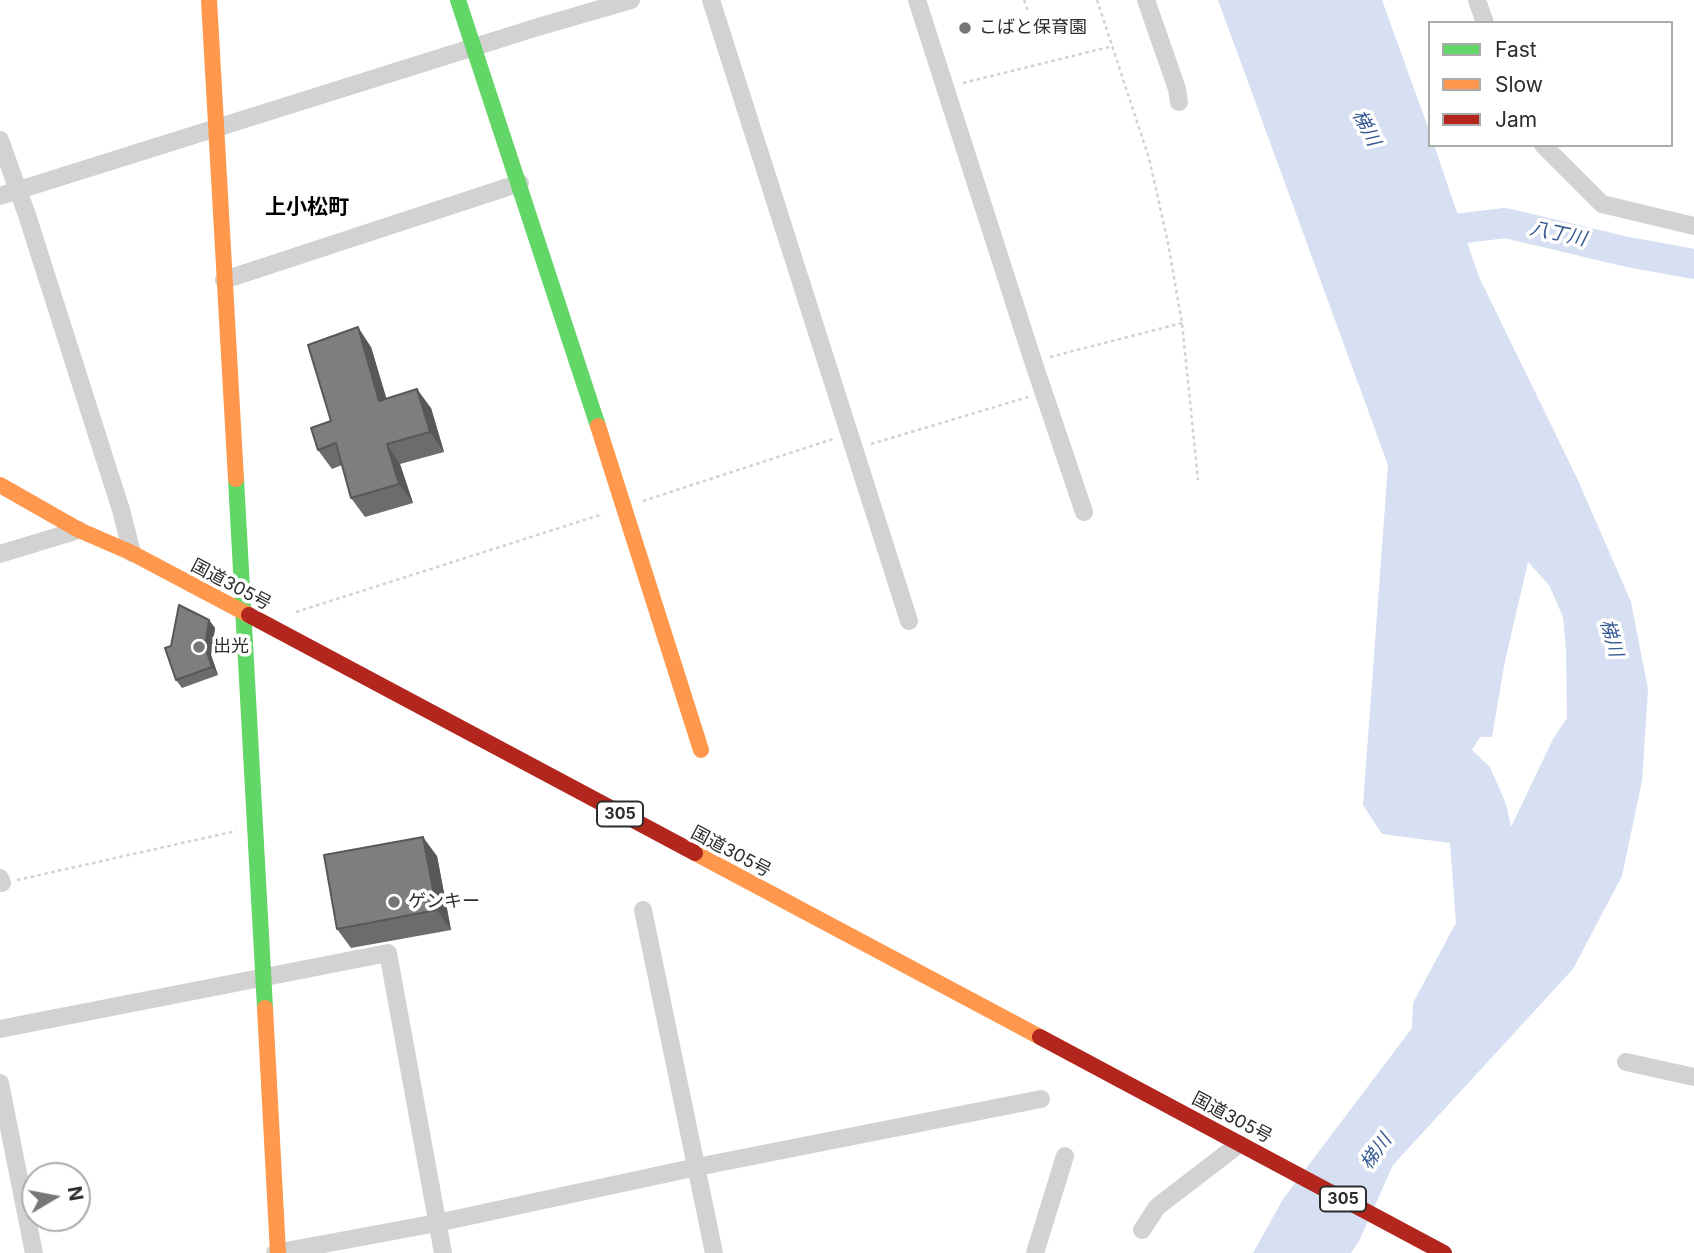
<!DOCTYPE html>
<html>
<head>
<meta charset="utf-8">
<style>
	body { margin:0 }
	#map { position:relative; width:1694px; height:1253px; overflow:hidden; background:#fff; font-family:Inter,sans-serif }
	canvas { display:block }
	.legend { position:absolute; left:1428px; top:21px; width:245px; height:126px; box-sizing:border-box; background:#fff; border:2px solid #ababab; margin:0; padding:9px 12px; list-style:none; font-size:21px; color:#2d2d2d }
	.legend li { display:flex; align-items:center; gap:14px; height:35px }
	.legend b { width:35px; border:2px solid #ababab }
	.north { position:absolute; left:21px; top:1162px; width:70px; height:70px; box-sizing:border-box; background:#fff; border:2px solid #ababab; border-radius:50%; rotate:80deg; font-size:19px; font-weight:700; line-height:28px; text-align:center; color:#2d2d2d }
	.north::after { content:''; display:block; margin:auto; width:24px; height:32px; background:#767676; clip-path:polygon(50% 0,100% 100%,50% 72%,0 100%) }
</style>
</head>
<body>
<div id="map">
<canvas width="1694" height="1253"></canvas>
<ul class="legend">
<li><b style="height:9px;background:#63d668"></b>Fast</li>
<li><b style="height:9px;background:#ff974d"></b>Slow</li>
<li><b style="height:9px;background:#b3261e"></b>Jam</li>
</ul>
<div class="north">N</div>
</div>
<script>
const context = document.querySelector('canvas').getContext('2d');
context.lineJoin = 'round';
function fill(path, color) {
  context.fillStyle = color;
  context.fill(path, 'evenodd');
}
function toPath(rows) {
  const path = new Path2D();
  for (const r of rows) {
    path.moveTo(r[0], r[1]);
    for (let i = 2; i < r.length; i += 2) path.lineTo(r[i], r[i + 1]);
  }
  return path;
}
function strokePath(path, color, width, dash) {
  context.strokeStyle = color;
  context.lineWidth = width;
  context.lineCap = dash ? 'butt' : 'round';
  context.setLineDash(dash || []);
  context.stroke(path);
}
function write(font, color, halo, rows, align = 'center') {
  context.font = font + ' Inter,"Noto Sans JP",sans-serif';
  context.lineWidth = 7;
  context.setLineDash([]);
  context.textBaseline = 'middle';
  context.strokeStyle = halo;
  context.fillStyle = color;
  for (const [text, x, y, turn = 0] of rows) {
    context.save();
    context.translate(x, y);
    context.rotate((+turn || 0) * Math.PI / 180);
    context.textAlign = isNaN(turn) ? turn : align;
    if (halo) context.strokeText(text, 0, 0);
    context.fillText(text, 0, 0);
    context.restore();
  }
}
fill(toPath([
	[1218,0,1382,0,1430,133,1430,145,1434,145,1479,277,1577,478,1631,602,1648,689,1642,781,1622,876,1573,969,1393,1165,1359,1241,1351,1253,1253,1253,1283,1199,1412,1028,1413,1003,1456,923,1450,843,1382,834,1363,805,1388,465],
	[1528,562,1549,585,1563,617,1566,649,1567,718,1553,739,1511,827,1506,804,1490,767,1472,750,1480,737,1492,737,1505,661]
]), '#d6e0f2');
strokePath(toPath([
	[1424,233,1505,223,1628,252,1694,264]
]), '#d6e0f2', 30);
strokePath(toPath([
	[1024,0,1028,11],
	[1097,0,1149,158,1168,243,1182,323,1198,480],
	[963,83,1113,46],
	[1050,357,1182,323],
	[871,444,1028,397],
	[643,501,833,439],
	[296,612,603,514],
	[17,880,236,831]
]), '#d2d2d2', 2.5, [3.5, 3.5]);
strokePath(toPath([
	[711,0,909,621],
	[917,0,1033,361,1084,512],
	[1146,0,1177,89,1179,102],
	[1477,0,1485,23],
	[0,140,27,215,121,510,132,553],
	[1543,145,1602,204,1694,226],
	[0,196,538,27,631,0],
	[224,280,520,183],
	[0,554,79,530],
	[0,878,2,883],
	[643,910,714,1253],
	[0,1029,388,953,443,1253],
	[1626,1062,1694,1077],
	[0,1083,34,1253],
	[1142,1230,1157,1207,1239,1144],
	[275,1253,437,1223,697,1167,1041,1099],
	[1035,1253,1065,1156]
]), '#d2d2d2', 18);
strokePath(toPath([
	[458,0,598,426],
	[236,479,265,1008]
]), '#63d668', 16);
strokePath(toPath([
	[209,0,236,479],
	[598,426,701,750],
	[0,485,79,530,132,553,249,615],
	[695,853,1040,1037],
	[265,1008,278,1253]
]), '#ff974d', 16);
strokePath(toPath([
	[249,615,695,853],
	[1040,1037,1444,1253]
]), '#b3261e', 16);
fill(toPath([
	[371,347,386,399,431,408,444,452,400,464,413,503,365,517,351,498,342,465,332,469,318,450,331,421],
	[209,620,215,628,211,655,218,675,182,688,176,680],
	[437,856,451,930,351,948,337,929]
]), '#6c6c6c');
fill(toPath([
	[358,327,371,347,393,420,379,401],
	[417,389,431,408,444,452,430,432],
	[387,444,400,464,413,503,399,484],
	[209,620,215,628,211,655,218,675,212,667,205,647],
	[423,837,437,856,451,930,437,910]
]), '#585858');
const building = toPath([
	[358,327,379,401,417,389,430,432,387,444,399,484,351,498,336,443,318,450,311,428,331,421,308,345,358,327],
	[179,605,209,620,205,647,212,667,176,680,165,648,171,646,179,605],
	[423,837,437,910,337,929,324,855,423,837]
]);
fill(building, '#7e7e7e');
strokePath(building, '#585858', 2);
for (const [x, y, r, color] of [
	[965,28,7,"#767676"],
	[199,647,7,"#767676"],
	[394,902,7,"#767676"]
]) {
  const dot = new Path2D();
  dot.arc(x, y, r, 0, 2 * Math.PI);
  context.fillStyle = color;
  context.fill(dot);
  strokePath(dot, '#fff', 2.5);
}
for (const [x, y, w] of [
	[620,814,46],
	[1343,1199,46]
]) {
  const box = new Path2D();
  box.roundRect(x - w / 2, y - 12.5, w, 25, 5);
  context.fillStyle = '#fff';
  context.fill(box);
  strokePath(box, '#2d2d2d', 2);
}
write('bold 16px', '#2d2d2d', null, [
	["305",620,814],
	["305",1343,1199]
]);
write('18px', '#2d2d2d', '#fff', [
	["こばと保育園",979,28],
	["出光",213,647],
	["ゲンキー",408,902]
], 'left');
write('18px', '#2d2d2d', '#fff', [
	["国道305号",231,585,28],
	["国道305号",731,852,28],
	["国道305号",1232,1118,28]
]);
write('italic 19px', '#365993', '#fff', [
	["梯川",1366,128,63],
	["八丁川",1558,234,12],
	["梯川",1611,638,74],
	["梯川",1376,1152,-54]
]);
write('bold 21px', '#000', '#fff', [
	["上小松町",307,208]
]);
</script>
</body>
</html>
